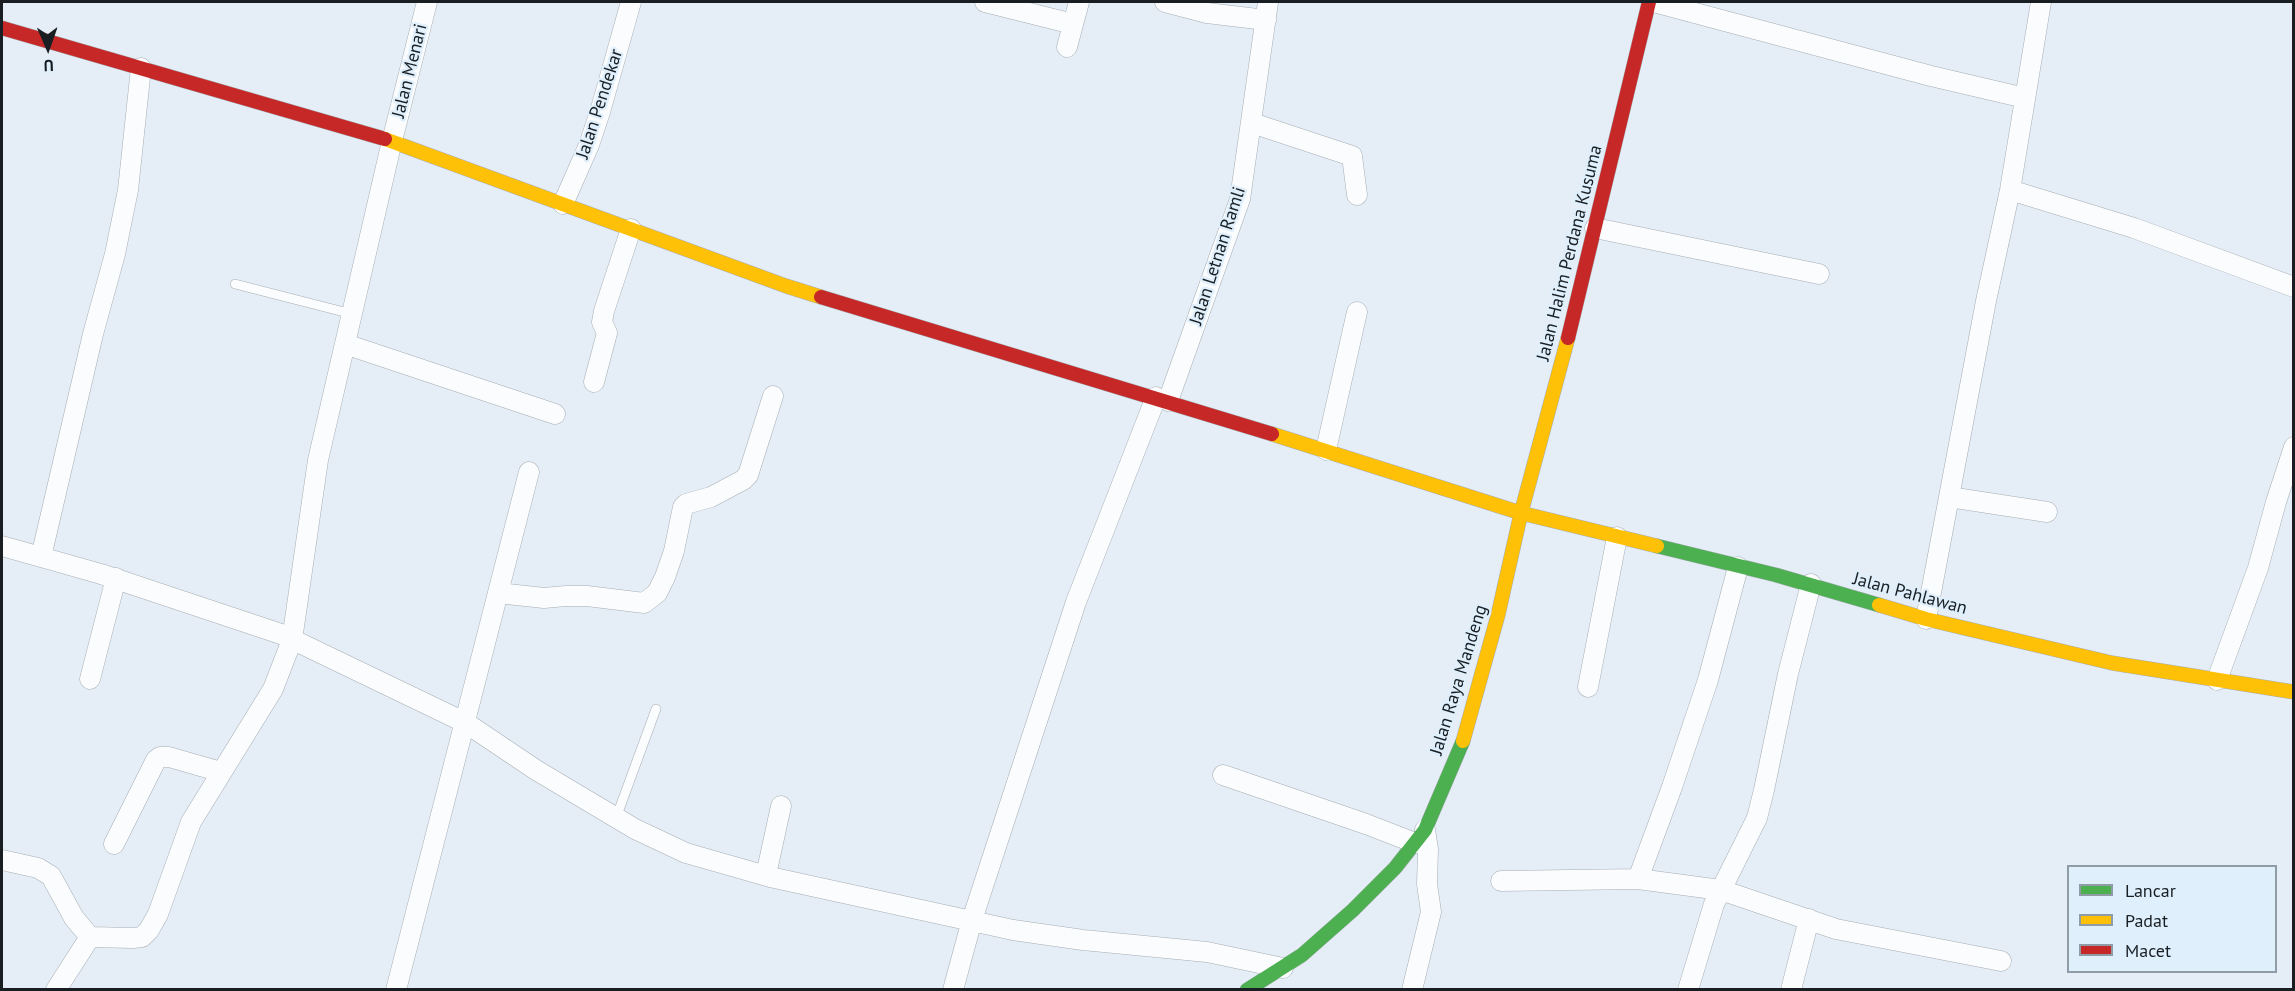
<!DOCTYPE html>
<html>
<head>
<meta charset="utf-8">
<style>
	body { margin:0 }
	#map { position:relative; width:2295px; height:991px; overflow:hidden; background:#e5eef6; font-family:"PT Sans",sans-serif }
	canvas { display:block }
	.frame { position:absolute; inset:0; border:3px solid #181e22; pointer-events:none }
	.legend { position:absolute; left:2067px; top:865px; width:210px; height:108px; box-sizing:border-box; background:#dfeffc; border:2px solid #8f9ba5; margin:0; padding:8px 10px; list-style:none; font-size:18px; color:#181e22 }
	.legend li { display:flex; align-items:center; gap:12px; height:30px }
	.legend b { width:30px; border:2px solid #8f9ba5 }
	.north { position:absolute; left:18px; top:18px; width:60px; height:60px; -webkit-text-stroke:4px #dfeffc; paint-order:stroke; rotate:178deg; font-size:16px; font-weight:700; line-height:24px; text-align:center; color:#181e22 }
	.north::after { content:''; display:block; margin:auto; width:21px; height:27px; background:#181e22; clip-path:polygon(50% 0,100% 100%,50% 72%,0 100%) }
</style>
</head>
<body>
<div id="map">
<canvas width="2295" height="991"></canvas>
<div class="frame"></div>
<ul class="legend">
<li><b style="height:8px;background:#4caf50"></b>Lancar</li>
<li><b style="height:8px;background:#ffc107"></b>Padat</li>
<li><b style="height:8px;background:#c62828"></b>Macet</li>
</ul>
<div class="north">U</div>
</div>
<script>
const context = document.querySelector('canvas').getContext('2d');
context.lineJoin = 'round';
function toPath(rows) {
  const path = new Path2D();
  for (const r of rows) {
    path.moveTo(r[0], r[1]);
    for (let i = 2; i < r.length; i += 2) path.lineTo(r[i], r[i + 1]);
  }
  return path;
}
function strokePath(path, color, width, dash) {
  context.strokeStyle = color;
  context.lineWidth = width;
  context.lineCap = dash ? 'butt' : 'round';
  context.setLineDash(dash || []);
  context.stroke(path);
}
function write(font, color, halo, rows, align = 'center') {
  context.font = font + ' "PT Sans",sans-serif';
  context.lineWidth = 4.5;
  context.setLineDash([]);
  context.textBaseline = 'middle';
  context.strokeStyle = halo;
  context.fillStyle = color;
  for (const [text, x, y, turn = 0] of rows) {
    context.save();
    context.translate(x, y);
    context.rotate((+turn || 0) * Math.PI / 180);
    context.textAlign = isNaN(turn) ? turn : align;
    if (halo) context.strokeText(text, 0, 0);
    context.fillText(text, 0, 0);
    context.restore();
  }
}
const lane = toPath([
	[235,284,352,314],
	[616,818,656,709]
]);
const street = toPath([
	[985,2,1073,24],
	[1165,2,1207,13,1266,20],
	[1654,2,1931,76,2025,98],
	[1067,47,1079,2],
	[1252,123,1352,156,1357,195],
	[2010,190,2134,228,2294,287],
	[563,204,589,145,600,112,631,2],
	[1595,228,1819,274],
	[345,344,555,414],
	[594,382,607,333,602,322,604,311,631,229],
	[1168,401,1240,199,1268,2],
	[1326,450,1357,312],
	[1949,497,2047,512],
	[2,546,101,574,281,634,466,723,536,770,635,829,686,853,770,877,1013,930,1083,940,1207,952,1283,968],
	[41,557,93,334,115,254,128,190,141,68],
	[498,593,544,598,566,596,587,596,644,603,657,593,665,577,674,551,683,507,686,504,711,497,743,480,748,475,773,396],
	[1926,619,1986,301,2010,190,2041,2],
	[90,679,116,578],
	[2217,680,2258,568,2276,502,2294,447],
	[1588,687,1617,537],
	[1223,775,1366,824,1415,843],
	[114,844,156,760,160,757,169,757,221,772],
	[2,860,38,868,51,876,74,918,90,937],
	[766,875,781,806],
	[1638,879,1672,787,1708,680,1738,567],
	[1501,881,1638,879,1721,890,1836,929,2001,961],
	[56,990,90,937,133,938,142,937,149,930,158,914,191,822,273,689,292,640,318,460,392,141,427,2],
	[396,990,529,472],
	[953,990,972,920,1076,602,1156,397],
	[1412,990,1431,912,1427,884,1428,849,1425,830],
	[1688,990,1714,904,1757,818,1764,790,1788,674,1811,584],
	[1791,990,1809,919]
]);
const fast = toPath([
	[1657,546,1776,575,1879,605],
	[1247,990,1302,955,1353,910,1395,868,1425,830,1463,741]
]);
const slow = toPath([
	[385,139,786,286,821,297],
	[1272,434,1521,513,1657,546],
	[1879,605,1926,619,2112,663,2294,692],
	[1463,741,1498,615,1521,513,1568,338]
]);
const jam = toPath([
	[2,28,385,139],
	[821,297,1272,434],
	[1568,338,1649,2]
]);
strokePath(lane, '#a6adb3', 10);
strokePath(street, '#a6adb3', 21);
strokePath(fast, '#a6adb3', 15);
strokePath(slow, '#a6adb3', 15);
strokePath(jam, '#a6adb3', 15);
strokePath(lane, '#fbfcfe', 9);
strokePath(street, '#fbfcfe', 20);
strokePath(fast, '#4caf50', 14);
strokePath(slow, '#ffc107', 14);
strokePath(jam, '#c62828', 14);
write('18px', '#181e22', '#dfeffc', [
	["Jalan Menari",410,71,-76],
	["Jalan Pendekar",600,104,-72],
	["Jalan Halim Perdana Kusuma",1570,253,-76],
	["Jalan Letnan Ramli",1218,256,-72],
	["Jalan Pahlawan",1910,594,15],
	["Jalan Raya Mandeng",1459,680,-73]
]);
</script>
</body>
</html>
